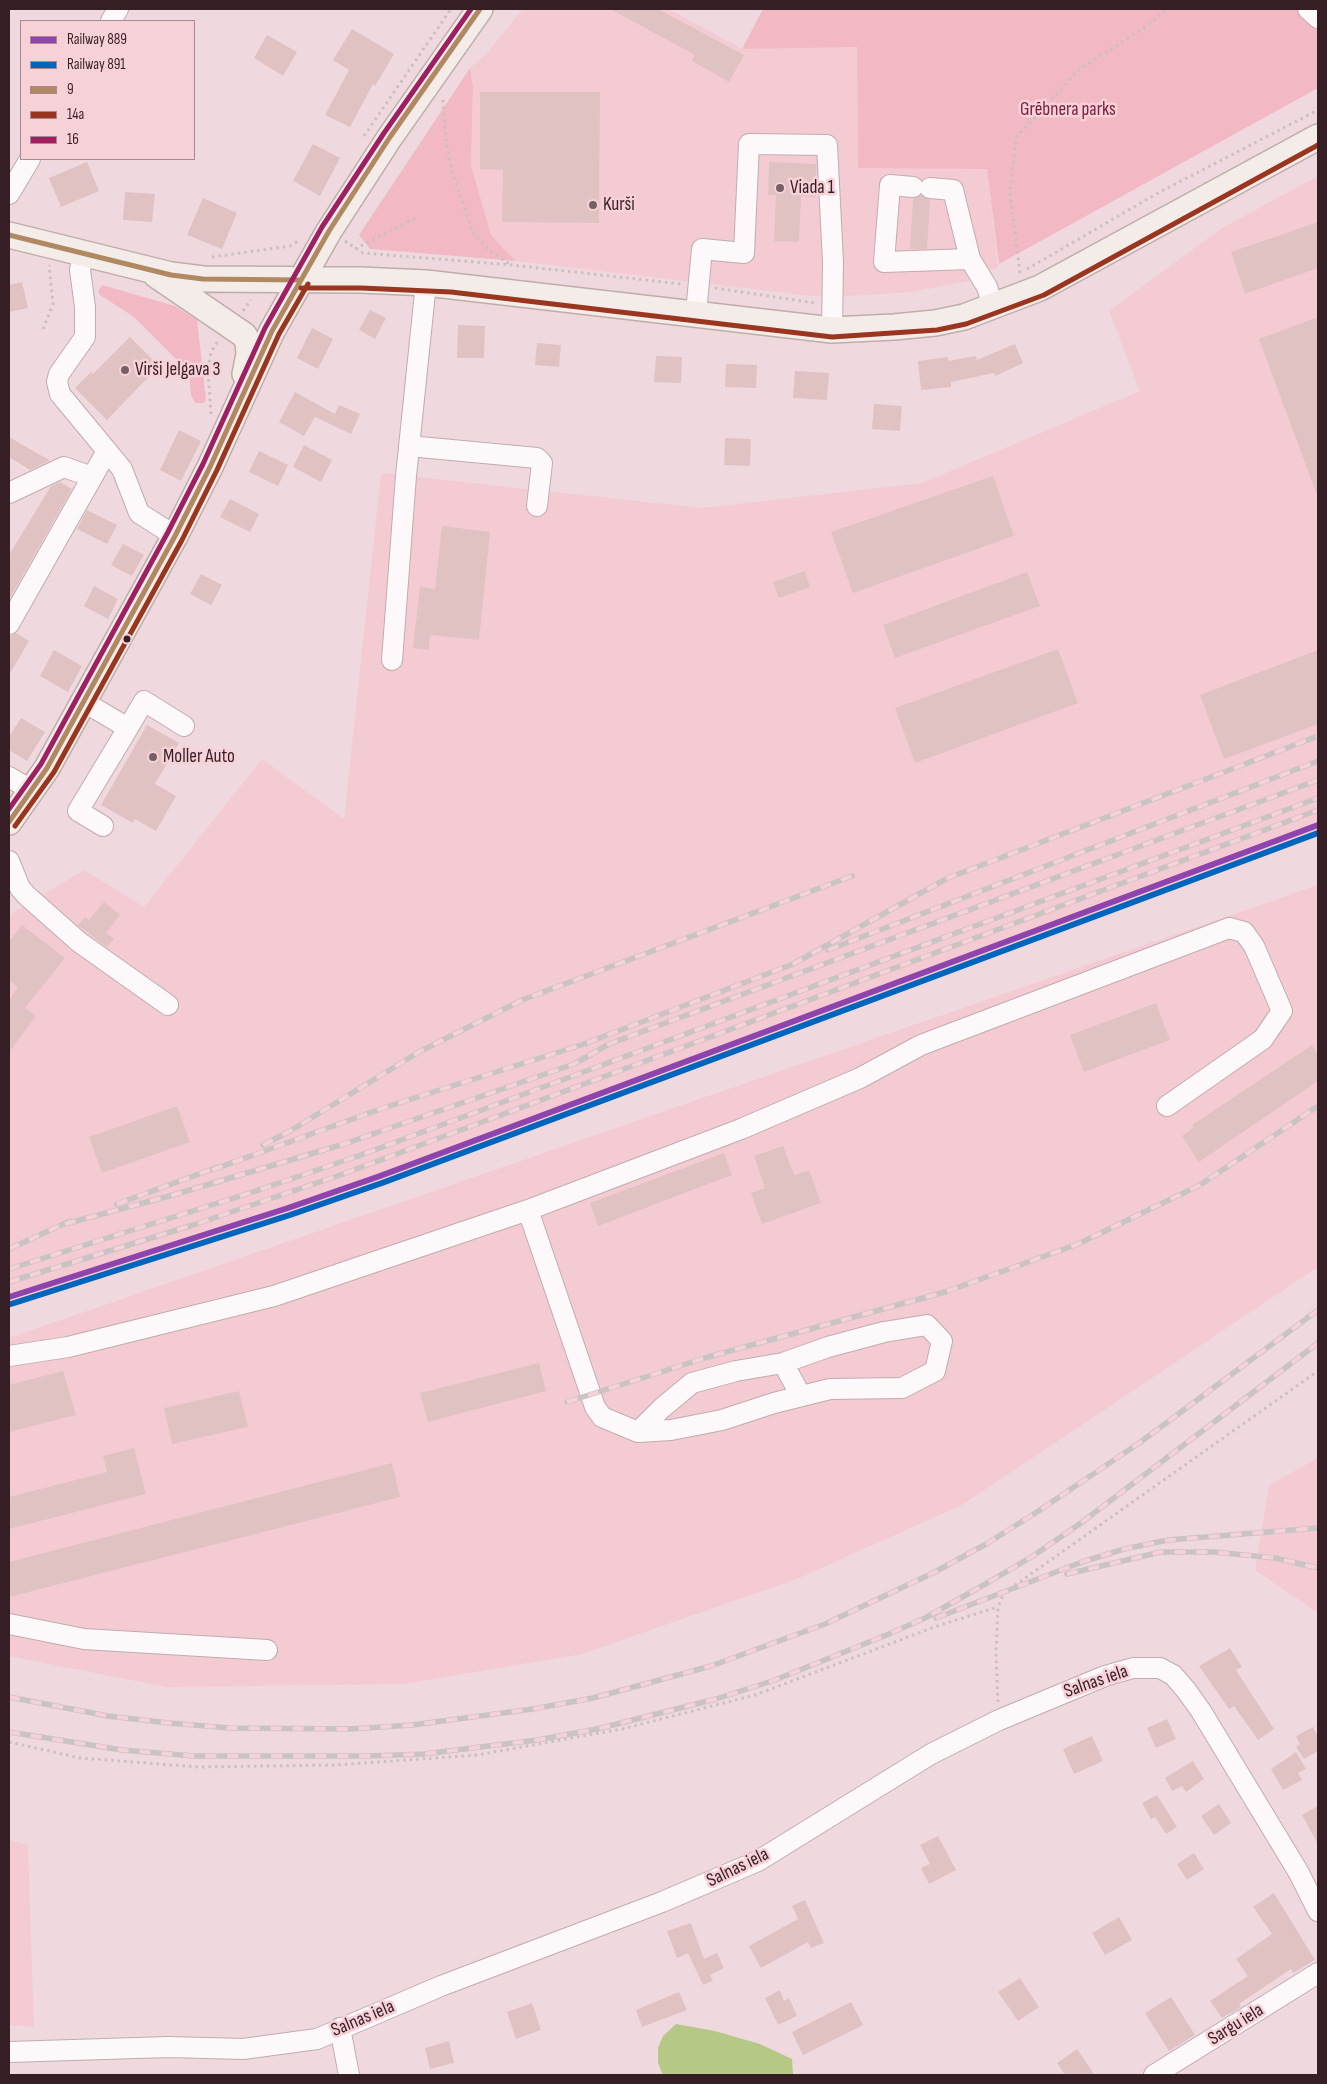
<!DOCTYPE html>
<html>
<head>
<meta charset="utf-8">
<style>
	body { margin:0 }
	#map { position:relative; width:1327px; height:2084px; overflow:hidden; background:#efd9de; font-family:"Sofia Sans Condensed",sans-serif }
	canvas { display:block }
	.frame { position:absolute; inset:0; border:10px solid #361f24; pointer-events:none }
	.legend { position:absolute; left:20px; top:20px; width:175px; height:140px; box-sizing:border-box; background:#f7d1d8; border:1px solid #aa8a90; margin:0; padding:6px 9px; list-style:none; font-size:15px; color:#361f24 }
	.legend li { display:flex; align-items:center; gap:10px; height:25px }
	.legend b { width:25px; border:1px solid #aa8a90 }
</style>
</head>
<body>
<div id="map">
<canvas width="1327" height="2084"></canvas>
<div class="frame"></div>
<ul class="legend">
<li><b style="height:6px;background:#8e44ad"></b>Railway 889</li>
<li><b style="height:6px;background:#0065bd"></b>Railway 891</li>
<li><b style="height:6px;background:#b08962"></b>9</li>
<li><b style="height:6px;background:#9a3520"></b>14a</li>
<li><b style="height:6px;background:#9e1f62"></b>16</li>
</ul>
</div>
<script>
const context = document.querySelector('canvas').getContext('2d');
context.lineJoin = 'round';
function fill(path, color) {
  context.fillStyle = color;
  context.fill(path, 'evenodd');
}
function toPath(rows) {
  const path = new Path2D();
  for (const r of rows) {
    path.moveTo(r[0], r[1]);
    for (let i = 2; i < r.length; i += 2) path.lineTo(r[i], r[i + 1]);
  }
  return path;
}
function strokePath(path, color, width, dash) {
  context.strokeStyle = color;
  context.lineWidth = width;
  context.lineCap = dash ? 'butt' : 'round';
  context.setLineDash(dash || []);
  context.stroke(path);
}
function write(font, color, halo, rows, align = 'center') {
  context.font = font + ' "Sofia Sans Condensed",sans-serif';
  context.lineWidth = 5;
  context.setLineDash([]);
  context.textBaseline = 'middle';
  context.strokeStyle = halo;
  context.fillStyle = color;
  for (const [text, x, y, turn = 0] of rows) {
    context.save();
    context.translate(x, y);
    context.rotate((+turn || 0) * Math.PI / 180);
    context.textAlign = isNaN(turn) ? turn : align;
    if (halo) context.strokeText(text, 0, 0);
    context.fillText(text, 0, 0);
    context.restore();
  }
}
fill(toPath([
	[523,9,669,9,742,49,857,46,858,167,987,169,998,267,969,281,912,292,847,296,812,296,516,261,491,235,471,165,473,87,470,68,486,54],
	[1318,176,1318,833,378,1186,168,1257,9,1305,9,915,84,870,144,907,262,759,344,819,381,473,702,508,922,483,1140,391,1109,311,1222,228],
	[1318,885,1318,1267,962,1505,797,1579,582,1654,404,1684,166,1687,9,1656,9,1338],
	[1318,1458,1318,1613,1255,1570,1269,1485],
	[9,1840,28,1845,34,2027,9,2025]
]), '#f4cbd3');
fill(toPath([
	[763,9,1318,9,1318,88,999,264,987,169,858,168,857,47,742,49],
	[470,68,473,87,471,165,491,235,516,261,370,249,359,235],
	[102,285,175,306,197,320,206,399,204,403,195,403,191,396,189,372,134,317,100,295,98,291]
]), '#f2b9c4');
fill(toPath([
	[676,2024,715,2031,760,2044,792,2059,793,2075,663,2075,658,2063,658,2048,663,2036]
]), '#b5c886');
fill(toPath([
	[610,9,658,9,744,55,729,82,692,61,695,55],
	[352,29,394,54,375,86,373,84,350,127,325,115,349,70,333,60],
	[267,35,297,52,283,76,254,58],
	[480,92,600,92,599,223,502,222,503,170,480,169],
	[313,144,340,158,320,196,293,181],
	[87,162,99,191,61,207,49,178],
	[769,162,816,164,816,197,801,196,799,242,774,241,776,195,768,195],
	[125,192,155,194,152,222,123,220],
	[921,195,930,200,927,249,910,249,913,199],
	[203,198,237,213,222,249,187,235],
	[1318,222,1318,268,1245,294,1231,252],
	[22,282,28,308,9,312,9,285],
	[370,310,386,318,375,339,359,330],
	[1318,317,1318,495,1317,495,1259,339],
	[458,325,485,326,484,358,457,358],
	[312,328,333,339,318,369,297,358],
	[130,337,159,366,107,420,75,388,91,372,93,374],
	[537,343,561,345,559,367,535,365],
	[1015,344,1023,363,995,376,994,373,951,382,951,387,921,390,918,361,948,357,948,361,976,356,977,360],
	[656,356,682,357,681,383,654,382],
	[726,364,757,365,756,388,725,387],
	[795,371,829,373,827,400,793,398],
	[295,392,335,414,339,405,360,414,351,434,315,417,304,436,279,422],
	[874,404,902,406,900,431,872,429],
	[179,430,201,441,181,481,160,470],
	[9,437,49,460,49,461,30,470,9,457],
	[725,438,751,439,750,466,724,465],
	[304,445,332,460,321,482,293,467],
	[259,451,288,465,278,486,249,472],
	[993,476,1014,536,853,593,831,532],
	[60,482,72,489,9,600,9,555,51,486],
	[230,499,259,514,250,532,220,517],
	[87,510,117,525,107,544,77,529],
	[442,526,490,532,479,640,430,635,429,650,413,648,420,587,435,589],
	[123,544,144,555,132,576,111,565],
	[805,571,810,587,779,598,773,582],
	[1027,572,1040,606,895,658,883,625],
	[201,574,222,585,211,605,190,594],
	[94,586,118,599,108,619,84,606],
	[16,633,29,641,9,675,9,636],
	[1058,649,1078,703,915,763,895,708],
	[54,650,82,666,68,692,40,676],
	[1318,650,1318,724,1224,759,1200,695],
	[21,718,45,732,27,761,9,750,9,737],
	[147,725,179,743,155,784,176,796,156,831,135,819,133,823,101,805],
	[104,902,120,915,106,933,114,939,107,947,78,925,85,917,89,920],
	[22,925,65,958,25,1008,36,1016,9,1052,9,1000,18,987,9,980,9,942],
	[1156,1003,1170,1040,1084,1072,1070,1035],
	[1312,1045,1318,1055,1318,1081,1199,1162,1182,1136,1194,1127,1192,1125],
	[177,1106,190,1142,102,1173,89,1137],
	[783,1146,794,1175,809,1170,821,1203,762,1224,751,1193,765,1188,754,1156],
	[724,1153,732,1175,598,1226,590,1203],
	[539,1363,546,1391,428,1422,420,1393],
	[63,1371,76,1415,9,1432,9,1385],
	[239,1391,248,1427,172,1444,164,1408],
	[134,1448,146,1494,9,1529,9,1497,107,1472,103,1456],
	[392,1463,400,1497,9,1597,9,1562],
	[1230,1648,1242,1667,1236,1670,1274,1729,1258,1740,1234,1706,1229,1709,1199,1666],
	[1167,1719,1176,1739,1156,1748,1147,1728],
	[1313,1727,1318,1737,1318,1751,1304,1759,1296,1747,1300,1744,1296,1736],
	[1092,1736,1103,1761,1074,1774,1063,1749],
	[1296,1752,1306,1769,1298,1773,1302,1780,1283,1790,1271,1769],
	[1193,1761,1204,1779,1186,1792,1182,1786,1172,1791,1165,1778],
	[1157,1795,1177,1827,1166,1834,1155,1817,1151,1819,1142,1803],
	[1219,1804,1231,1823,1214,1835,1201,1816],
	[1318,1806,1318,1844,1302,1815],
	[938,1836,956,1870,929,1884,921,1868,930,1864,920,1845],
	[1194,1853,1204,1869,1187,1880,1177,1864],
	[1274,1893,1315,1960,1293,1973,1291,1969,1239,2004,1241,2007,1222,2018,1210,2001,1248,1976,1236,1959,1272,1934,1253,1907],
	[805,1900,824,1943,811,1948,808,1942,761,1968,749,1946,798,1919,792,1906],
	[1119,1917,1132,1940,1105,1955,1092,1933],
	[691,1923,704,1959,717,1953,724,1968,710,1975,713,1981,703,1985,688,1953,677,1958,667,1931],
	[1020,1978,1039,2007,1018,2021,998,1992],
	[780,1990,784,2001,789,1998,797,2016,778,2025,765,1998],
	[679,1992,687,2010,642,2027,636,2010],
	[1171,1997,1195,2035,1169,2051,1145,2013],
	[851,2002,863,2025,803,2055,792,2032],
	[532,2003,541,2030,516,2039,507,2012],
	[449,2041,454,2063,430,2069,425,2048],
	[1077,2049,1095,2075,1065,2075,1057,2063]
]), '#e1c2c2');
const minor = toPath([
	[1308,9,1318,18],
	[111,21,118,9],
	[913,187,890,185,884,262,970,259],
	[930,188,953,190,970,259,987,287,993,307],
	[9,194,30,159],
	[83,253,80,270,85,307,85,337,59,374,57,382,60,394,122,469,139,513,175,536],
	[696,313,702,249,744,253,749,144,827,145,833,262,832,330],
	[409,446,537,458,542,463,537,506],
	[9,493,64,467,92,477],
	[9,624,107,451],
	[392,660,406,476,426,283],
	[84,702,128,728,78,811,103,826],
	[128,728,144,701,184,726],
	[9,777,31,790],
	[9,861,20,888,26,895,79,942,168,1005],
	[528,1210,595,1407,602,1417,638,1432,671,1430,722,1420,774,1403,830,1389,902,1388,935,1371,942,1341,927,1325,884,1332,828,1347,783,1363,736,1371,692,1383,662,1408,638,1432],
	[9,1356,68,1347,274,1296,528,1210,741,1129,860,1078,921,1045,1229,928,1244,932,1254,946,1282,1011,1263,1039,1167,1106],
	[783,1363,801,1396],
	[9,1624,84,1639,267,1650],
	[340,2028,349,2075],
	[9,2052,168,2047,243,2049,317,2039,441,1986,662,1902,758,1861,931,1754,999,1720,1105,1676,1133,1668,1160,1668,1173,1675,1186,1690,1201,1711,1299,1873,1318,1911],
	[1154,2075,1318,1973]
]);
const major = toPath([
	[9,235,171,275,203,279,361,280,426,283,832,330,894,327,935,323,964,317,1040,288,1318,137],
	[156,275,244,335,248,342,249,354,245,374],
	[9,822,47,768,175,536,210,467,272,331,329,231,390,137,480,9]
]);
strokePath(minor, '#c0acb0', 22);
strokePath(major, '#bfada9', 28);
strokePath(toPath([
	[443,100,446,143,453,174,473,233,491,252,511,265],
	[364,136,451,9],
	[345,241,363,253,512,265,681,284],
	[355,249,419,216],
	[212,257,290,246,298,241],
	[1027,269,1158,193,1318,110],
	[1020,273,1010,193,1016,137,1079,70,1148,25,1167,9],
	[715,288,815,303],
	[243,311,251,300],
	[43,329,53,304,49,265],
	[211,414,208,370,211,352,218,341],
	[998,1702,996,1654,998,1607,1004,1593,1318,1371],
	[9,1742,80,1758,199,1767,336,1765,477,1755,622,1729,755,1695,937,1626,998,1607]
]), '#c9c0c2', 3, [2.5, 4]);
strokePath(minor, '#fdf9fa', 20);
strokePath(major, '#f3ece9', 25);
const rail = toPath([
	[828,950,1318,761],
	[263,1145,290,1131,419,1052,522,1000,852,876],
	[212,1170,383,1108,584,1044,793,964,948,878,1318,736],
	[117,1204,218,1167],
	[65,1224,173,1195,344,1144,574,1064,609,1044,1318,780],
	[9,1249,70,1221],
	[9,1269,253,1192,361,1155,1318,798],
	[9,1282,193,1225,343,1174,1318,810],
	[567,1402,708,1357,945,1292,1078,1244,1200,1185,1318,1106],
	[1067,1574,1161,1552,1214,1552,1275,1558,1318,1568],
	[936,1618,1082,1562,1124,1549,1168,1540,1318,1528],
	[9,1697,108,1716,169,1723,230,1728,351,1729,412,1725,533,1709,593,1698,711,1666,825,1624,935,1572,988,1543,1040,1510,1142,1441,1318,1310],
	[9,1732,122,1750,194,1756,369,1756,424,1754,537,1740,597,1729,716,1699,775,1680,889,1634,925,1618,982,1586,1033,1556,1081,1523,1318,1343]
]);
strokePath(rail, '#c9c3c4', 5.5);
strokePath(rail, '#f7d1d8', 4, [11]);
strokePath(toPath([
	[9,235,171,275,203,279,301,280],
	[9,822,47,768,175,536,210,467,272,331,329,231,390,137,480,9]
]), '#b08962', 5);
strokePath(toPath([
	[301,288,361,288,451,292,832,337,937,330,966,324,1044,295,1318,145],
	[15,826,54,772,182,540,217,470,279,334,308,284]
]), '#9a3520', 5);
strokePath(toPath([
	[9,809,41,764,168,532,203,464,265,328,322,227,384,133,471,9]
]), '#9e1f62', 5);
strokePath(toPath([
	[9,1297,288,1208,380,1176,1318,825]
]), '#8e44ad', 6);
strokePath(toPath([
	[11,1304,290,1215,382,1183,1318,833]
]), '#0065bd', 6);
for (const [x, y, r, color] of [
	[780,188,5,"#776065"],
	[593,205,5,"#776065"],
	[125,370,5,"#776065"],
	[127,639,4.5,"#361f24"],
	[153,757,5,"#776065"]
]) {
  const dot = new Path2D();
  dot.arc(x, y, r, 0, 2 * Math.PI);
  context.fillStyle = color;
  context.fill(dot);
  strokePath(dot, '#f7d1d8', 2);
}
write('19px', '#7c1d3b', '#f7d1d8', [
	["Grēbnera parks",1068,110]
]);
write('19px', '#361f24', '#f7d1d8', [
	["Viada 1",790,188],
	["Kurši",603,205],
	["Virši Jelgava 3",135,370],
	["Moller Auto",163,757]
], 'left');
write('19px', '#361f24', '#f7d1d8', [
	["Salnas iela",1096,1682,-19],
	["Salnas iela",738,1868,-26],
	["Salnas iela",363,2019,-23],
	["Sargu iela",1236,2025,-32]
]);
</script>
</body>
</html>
